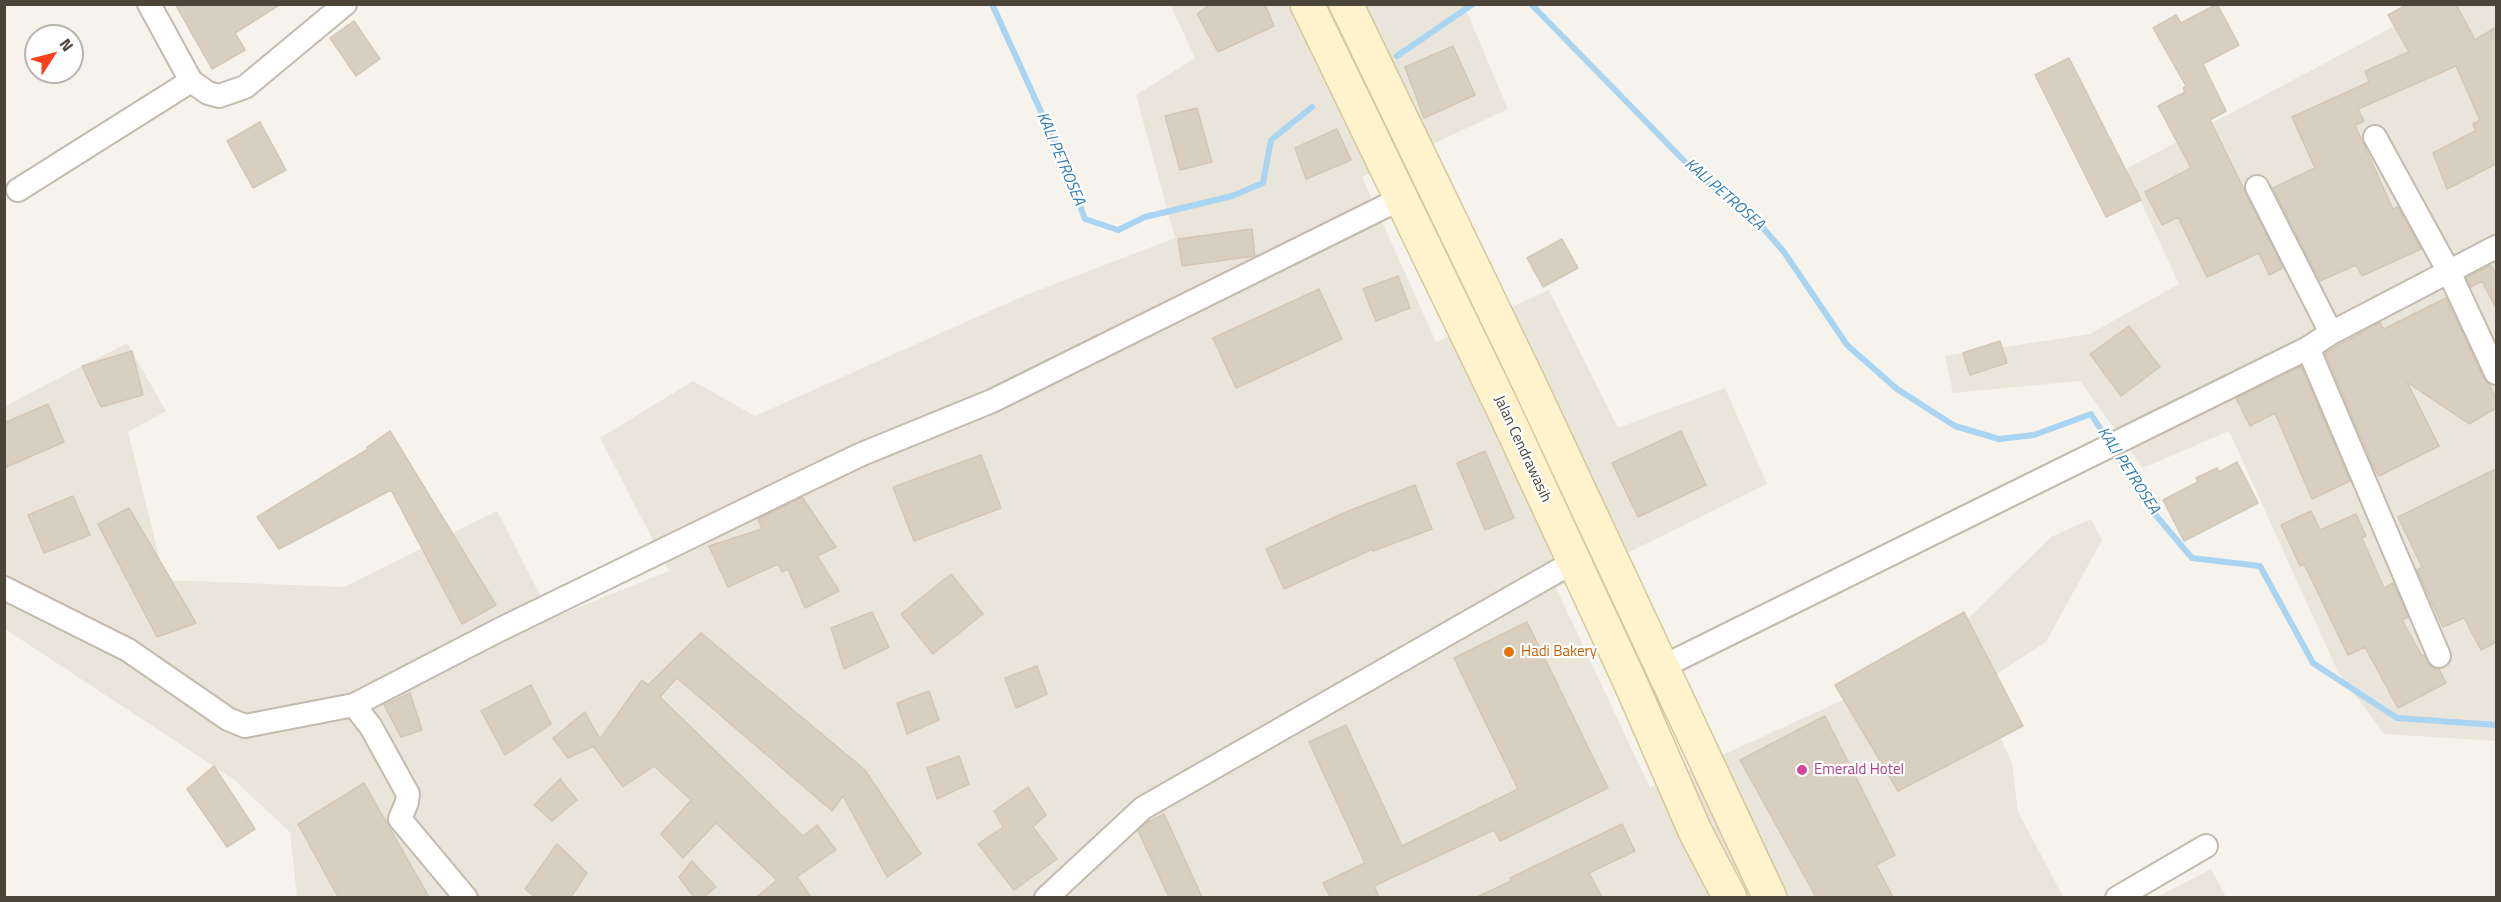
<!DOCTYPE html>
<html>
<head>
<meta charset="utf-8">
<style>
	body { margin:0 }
	#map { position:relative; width:2501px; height:902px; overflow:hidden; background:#f6f3ec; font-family:"Titillium Web",sans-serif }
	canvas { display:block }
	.frame { position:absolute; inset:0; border:6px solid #4b4439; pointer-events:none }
	.north { position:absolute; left:24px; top:24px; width:60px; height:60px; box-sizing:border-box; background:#fff; border:2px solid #b7b4b0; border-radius:50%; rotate:54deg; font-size:16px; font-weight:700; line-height:24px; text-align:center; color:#4b4439 }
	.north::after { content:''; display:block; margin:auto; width:21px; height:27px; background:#fc3f1d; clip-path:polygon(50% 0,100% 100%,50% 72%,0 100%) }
</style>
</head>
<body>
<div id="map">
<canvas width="2501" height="902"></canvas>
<div class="frame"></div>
<div class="north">N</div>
</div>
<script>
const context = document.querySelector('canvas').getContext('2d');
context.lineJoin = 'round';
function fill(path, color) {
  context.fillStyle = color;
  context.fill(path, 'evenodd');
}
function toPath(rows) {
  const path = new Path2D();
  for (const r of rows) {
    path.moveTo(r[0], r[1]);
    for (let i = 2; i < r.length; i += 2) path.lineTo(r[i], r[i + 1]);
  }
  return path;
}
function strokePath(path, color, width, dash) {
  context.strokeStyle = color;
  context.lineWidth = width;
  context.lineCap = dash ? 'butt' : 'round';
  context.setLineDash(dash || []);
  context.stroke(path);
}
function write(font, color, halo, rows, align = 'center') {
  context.font = font + ' "Titillium Web",sans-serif';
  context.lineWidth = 4.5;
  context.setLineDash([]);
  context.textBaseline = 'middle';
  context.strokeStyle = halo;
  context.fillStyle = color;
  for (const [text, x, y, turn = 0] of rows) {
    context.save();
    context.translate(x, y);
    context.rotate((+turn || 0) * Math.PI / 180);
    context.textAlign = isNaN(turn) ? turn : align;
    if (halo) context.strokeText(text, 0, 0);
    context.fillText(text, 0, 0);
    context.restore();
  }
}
fill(toPath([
	[1170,4,1464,5,1508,109,1362,177,1436,342,1549,290,1618,428,1725,388,1767,484,1556,588,1650,788,1922,664,2051,537,2091,519,2102,540,2046,642,1976,687,2012,763,2018,812,2064,898,297,897,290,832,233,779,5,629,5,406,127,343,166,411,128,432,165,580,344,587,497,511,552,618,669,571,600,438,693,381,755,416,1026,295,1175,238,1136,95,1195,58],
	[2434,5,2496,5,2496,741,2384,734,2338,672,2229,431,2143,468,2080,381,1953,393,1945,356,2090,334,2179,284,2126,169],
	[2211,869,2226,897,2157,897]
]), '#eae5da');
strokePath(toPath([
	[992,4,1063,160,1085,219,1118,230,1145,217,1232,196,1263,183,1271,140,1312,107],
	[1531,4,1700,177,1750,213,1784,252,1847,345,1897,389,1955,426,1999,439,2034,435,2091,414,2154,513,2192,558,2260,566,2313,663,2397,718,2496,725],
	[1397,56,1473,4]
]), '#a9d4f2', 6);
const building = toPath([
	[175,4,281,4,235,33,245,50,212,69,175,4],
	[1210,4,1265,4,1274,26,1218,52,1197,14,1210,4],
	[2217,4,2239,45,2203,64,2226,111,2210,120,2283,268,2269,275,2259,253,2207,277,2178,217,2162,225,2145,192,2191,168,2158,106,2185,92,2183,88,2186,86,2153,28,2176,15,2181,23,2217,4],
	[2408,4,2456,4,2475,40,2496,27,2496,164,2447,189,2433,153,2475,131,2473,124,2480,120,2456,66,2358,109,2364,121,2355,125,2363,143,2393,209,2398,207,2421,249,2362,276,2356,265,2320,281,2273,188,2315,168,2292,117,2369,82,2365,71,2409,52,2388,15,2408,4],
	[354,21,380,59,356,76,330,38,354,21],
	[1453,46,1475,95,1424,118,1405,67,1453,46],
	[2069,58,2141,200,2106,217,2035,75,2069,58],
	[1197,108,1212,162,1180,170,1165,116,1197,108],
	[260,122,286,170,253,188,227,141,260,122],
	[1337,129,1351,160,1306,179,1295,148,1337,129],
	[1252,229,1255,256,1182,266,1178,239,1252,229],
	[1562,239,1578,268,1543,287,1527,258,1562,239],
	[2491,265,2496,274,2496,308,2482,281,2471,287,2466,278,2491,265],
	[1398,276,1410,308,1376,321,1363,289,1398,276],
	[1319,289,1342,339,1236,388,1213,338,1319,289],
	[2446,298,2484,379,2490,385,2496,399,2496,408,2469,424,2407,382,2439,446,2379,476,2375,470,2325,353,2380,322,2384,329,2446,298],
	[2129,326,2160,367,2121,396,2090,354,2129,326],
	[2000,341,2007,363,1970,375,1963,353,2000,341],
	[132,351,143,395,101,407,82,366,132,351],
	[2301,366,2350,481,2312,499,2275,413,2250,426,2236,398,2301,366],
	[48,404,64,442,4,468,4,423,48,404],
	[390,431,496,605,462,624,391,490,279,549,257,517,368,449,367,447,390,431],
	[1681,431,1706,485,1638,517,1612,463,1681,431],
	[1485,451,1514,518,1485,530,1457,463,1485,451],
	[981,455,1001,508,914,541,893,487,981,455],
	[2237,462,2258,503,2184,541,2163,500,2198,482,2196,478,2217,468,2219,472,2237,462],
	[2496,469,2496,642,2481,650,2464,618,2443,627,2417,570,2422,567,2398,517,2496,469],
	[1415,485,1432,529,1373,551,1373,549,1284,589,1266,549,1346,512,1415,485],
	[73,496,90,535,44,553,28,515,73,496],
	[802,497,836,547,817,556,839,591,805,608,788,569,782,572,778,564,728,587,709,546,762,529,758,519,802,497],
	[129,508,196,623,157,637,98,524,129,508],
	[2311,511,2320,530,2356,514,2366,536,2362,538,2384,588,2393,583,2408,617,2402,620,2422,656,2424,655,2430,666,2439,669,2446,683,2398,708,2365,647,2348,655,2304,564,2300,566,2281,525,2311,511],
	[951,574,983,614,933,654,901,614,951,574],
	[872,612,889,647,844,669,831,628,872,612],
	[1964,612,2023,726,1898,791,1835,685,1964,612],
	[1527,622,1608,788,1500,841,1494,830,1374,886,1379,897,1330,897,1323,883,1365,863,1309,742,1346,725,1402,846,1518,789,1454,658,1527,622],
	[701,633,865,770,921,854,887,877,843,796,832,811,677,678,660,697,803,836,817,825,836,850,797,877,811,897,757,897,777,880,716,823,683,858,661,834,691,800,654,766,623,787,594,747,596,745,568,758,553,738,585,712,600,739,642,680,648,685,701,633],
	[1037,666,1047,694,1016,708,1005,678,1037,666],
	[531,685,551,724,505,755,481,711,531,685],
	[929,691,939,720,907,734,897,703,929,691],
	[410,693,422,730,401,737,384,705,410,693],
	[1825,716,1895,855,1876,865,1893,897,1816,897,1740,760,1825,716],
	[959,756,969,784,937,799,927,768,959,756],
	[214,766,255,829,227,847,187,789,214,766],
	[560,779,577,800,552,821,534,805,560,779],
	[364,783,429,897,338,897,298,824,364,783],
	[1028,787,1046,815,1033,827,1057,859,1014,890,978,844,1003,827,994,811,1028,787],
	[1164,814,1202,897,1169,897,1138,831,1148,822,1164,814],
	[1622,824,1635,851,1589,873,1602,897,1477,897,1511,881,1510,878,1622,824],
	[557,844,587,873,571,897,535,897,525,889,557,844],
	[692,861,716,887,704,897,694,897,679,877,692,861]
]);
fill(building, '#d8cfc1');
strokePath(building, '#d3c7b4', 1.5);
const minor = toPath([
	[149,4,191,81,208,93,219,96,245,87,345,4],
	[2375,137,2449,272,2496,373],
	[2257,187,2331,333],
	[18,190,191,81],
	[2308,348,2439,656],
	[4,588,128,650,228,719,245,726,354,705,499,630,799,484,862,454,992,401,1402,198],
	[1662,667,2308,348,2331,333,2496,247],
	[354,705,371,727,408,794,407,802,400,819,466,898],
	[1046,898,1143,808,1575,561],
	[2117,898,2206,846]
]);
const secondary = toPath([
	[1307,4,1506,415,1631,684,1695,831,1730,898],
	[1346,4,1529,383,1770,898]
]);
strokePath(minor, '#c2bbae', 26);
strokePath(secondary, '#d6c79b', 36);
strokePath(minor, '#fff', 22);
strokePath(secondary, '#fff3cd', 33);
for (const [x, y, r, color] of [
	[1509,652,6,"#e8710a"],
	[1802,770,6,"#d1479c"]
]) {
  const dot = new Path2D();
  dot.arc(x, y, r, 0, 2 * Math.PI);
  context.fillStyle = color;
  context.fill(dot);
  strokePath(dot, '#fff', 2);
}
write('15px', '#4b4439', '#fff', [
	["Jalan Cendrawasih",1522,449,65]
]);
write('15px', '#c56008', '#fff', [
	["Hadi Bakery",1521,652]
], 'left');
write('15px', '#b23c85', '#fff', [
	["Emerald Hotel",1814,770]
], 'left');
write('italic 16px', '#2e7ab2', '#fff', [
	["KALI PETROSEA",1060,159,67],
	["KALI PETROSEA",1724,195,41],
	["KALI PETROSEA",2128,471,57]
]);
</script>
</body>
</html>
